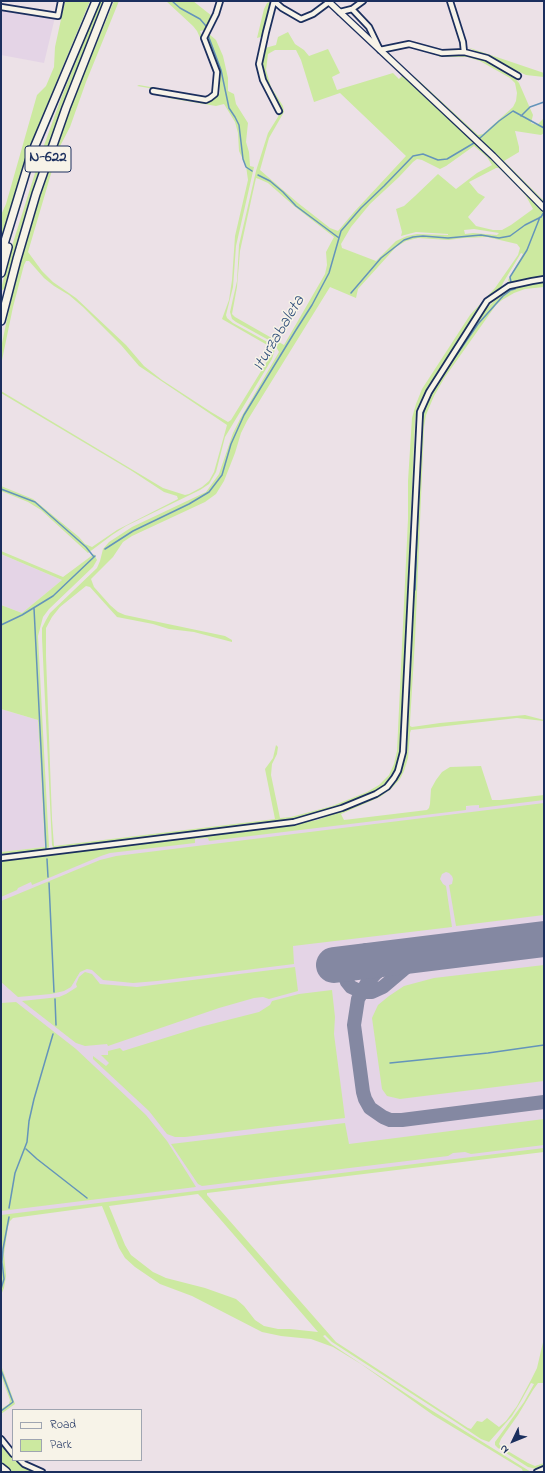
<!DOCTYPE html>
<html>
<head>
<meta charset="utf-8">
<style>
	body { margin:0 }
	#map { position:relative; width:545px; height:1473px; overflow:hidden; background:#ece1e7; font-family:"Indie Flower",sans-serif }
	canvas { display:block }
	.frame { position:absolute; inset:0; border:2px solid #1b2f5e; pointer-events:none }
	.legend { position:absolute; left:12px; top:1409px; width:130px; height:52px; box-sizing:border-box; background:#f7f3e8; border:1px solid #9fa5b1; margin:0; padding:5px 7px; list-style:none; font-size:12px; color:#1b2f5e }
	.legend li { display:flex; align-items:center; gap:8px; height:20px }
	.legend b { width:20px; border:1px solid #9fa5b1 }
	.north { position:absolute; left:493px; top:1421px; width:40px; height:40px; -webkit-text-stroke:3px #f7f3e8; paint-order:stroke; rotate:227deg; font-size:11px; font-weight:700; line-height:16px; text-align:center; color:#1b2f5e }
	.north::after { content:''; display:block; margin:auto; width:14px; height:18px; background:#1b2f5e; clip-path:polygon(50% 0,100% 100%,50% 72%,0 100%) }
</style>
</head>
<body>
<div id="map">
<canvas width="545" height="1473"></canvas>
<div class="frame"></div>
<ul class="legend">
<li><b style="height:5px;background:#f7f3e8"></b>Road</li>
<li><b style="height:11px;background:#cce9a0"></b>Park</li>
</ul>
<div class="north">N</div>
</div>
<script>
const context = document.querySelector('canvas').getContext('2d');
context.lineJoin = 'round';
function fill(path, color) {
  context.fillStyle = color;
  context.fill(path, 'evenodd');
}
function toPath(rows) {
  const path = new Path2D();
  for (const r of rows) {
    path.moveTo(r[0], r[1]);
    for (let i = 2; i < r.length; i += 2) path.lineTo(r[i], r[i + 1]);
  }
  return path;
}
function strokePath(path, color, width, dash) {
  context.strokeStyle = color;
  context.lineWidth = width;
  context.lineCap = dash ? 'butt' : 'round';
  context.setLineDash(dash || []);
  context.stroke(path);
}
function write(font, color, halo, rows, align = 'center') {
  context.font = font + ' "Indie Flower",sans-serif';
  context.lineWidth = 3;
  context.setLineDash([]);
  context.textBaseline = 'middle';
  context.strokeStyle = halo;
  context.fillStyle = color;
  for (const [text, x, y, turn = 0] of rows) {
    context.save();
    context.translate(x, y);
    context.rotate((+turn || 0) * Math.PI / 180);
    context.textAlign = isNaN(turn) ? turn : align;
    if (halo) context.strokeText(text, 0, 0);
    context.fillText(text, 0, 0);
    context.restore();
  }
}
fill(toPath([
	[1,3,56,13,44,63,1,55],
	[1,554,62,580,22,613,1,605],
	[1,709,38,720,45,847,1,852],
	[544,797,544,1150,1,1217,1,863]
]), '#e4d4e6');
fill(toPath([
	[65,1,90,1,30,146,1,239,1,215,6,204,37,95,46,86,54,67,55,47],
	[100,1,104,1,64,101,47,150,30,200,5,288,3,290,1,289,11,249,42,151,60,101],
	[114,1,119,1,86,82,70,127,58,150,28,252,42,271,53,282,76,298,126,345,144,366,162,380,211,412,228,422,231,420,271,355,272,350,269,346,222,319,229,300,232,280,235,236,248,180,246,166,239,151,238,133,235,122,224,104,216,106,168,98,168,94,210,101,216,98,220,93,219,71,206,38,208,33,216,40,223,56,228,78,228,91,234,94,236,104,248,123,246,142,249,152,250,166,254,167,236,246,233,287,226,315,227,318,233,323,271,344,275,349,272,359,225,437,216,472,209,484,200,490,126,526,112,535,88,553,41,510,28,502,1,491,1,486,33,499,79,537,85,544,92,547,117,530,178,499,177,496,164,492,132,471,1,393,1,391,163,488,185,495,189,494,202,487,209,481,214,472,227,425,139,366,121,345,83,307,69,295,54,286,44,278,29,261,26,261,24,265,13,307,1,365,1,348,11,300,24,250,33,217,72,103],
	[166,1,193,1,212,16,205,30,200,31,204,43,214,64,216,79,213,94,207,98,137,86,139,85,202,96,207,96,211,93,214,86,215,74,213,66,197,31,193,26],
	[272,1,264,36,257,38,264,9,267,3],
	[288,32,295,44,304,50,309,56,328,49,340,73,332,77,337,90,393,73,399,79,403,75,511,177,544,211,544,278,531,278,510,284,508,280,523,254,521,253,503,283,500,290,481,306,427,388,417,409,415,421,400,757,395,773,388,781,374,793,347,804,315,814,284,821,54,849,52,845,42,638,42,628,46,620,50,613,97,568,100,561,103,549,109,542,132,527,206,492,219,474,233,433,240,419,279,352,274,343,236,322,232,319,230,312,237,281,239,245,256,171,268,133,281,112,280,107,266,85,261,61,265,48,276,45,278,37],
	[275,50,296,50,301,60,314,102,340,93,406,156,354,212,338,231,330,228,298,203,260,170,269,138,284,112,283,106,271,87,266,70,268,54],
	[474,146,487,157,492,165,477,173,456,189,438,174,415,196,404,206,396,209,402,232,401,236,416,232,448,234,448,235,417,234,407,236,396,241,376,261,342,248,341,244,351,227,370,204,399,177,413,162,417,159,422,160,440,169,446,166],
	[496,168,499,168,518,187,526,196,533,209,511,225,502,230,493,230,476,226,468,217,485,197,478,193,469,182],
	[256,178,259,179,268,183,294,206,334,237,326,252,327,265,325,274,284,345,235,317,232,314,237,287,240,251],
	[474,229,499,233,497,235,473,233,465,234,464,230],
	[487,237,517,244,520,248,518,255,495,288,470,315,422,389,416,404,412,418,408,481,408,519,397,751,394,764,389,775,379,785,367,792,332,806,291,817,280,818,271,775,272,764,277,754,278,747,276,745,273,758,265,769,275,819,54,846,52,819,46,656,46,628,52,617,60,607,86,586,90,587,117,617,153,624,169,629,194,632,232,642,232,640,225,636,125,615,118,612,110,605,94,587,91,579,113,557,123,542,132,536,205,502,216,494,224,481,235,453,241,433,247,421,330,287,356,298,358,289,396,247,406,241,418,238,449,240,463,238],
	[467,47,544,73,544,77,526,75],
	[440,54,473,55,486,61,512,75,519,83,533,115,531,123,537,125,544,118,544,133,541,135,515,131,519,147,519,152,504,161,544,201,544,205,414,78,415,77,478,135,483,134,513,107,516,101,517,93,515,83,510,78,480,61,467,57,439,57],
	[544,282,544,287,525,289,514,293,502,300,496,305,445,377,434,396,426,415,424,427,415,640,410,722,410,726,412,727,440,723,525,715,544,720,544,721,517,718,411,730,410,733,408,758,404,771,400,779,391,789,380,797,341,814,344,820,427,810,429,808,430,804,431,789,436,780,442,772,450,767,481,766,492,800,500,800,544,795,544,800,479,808,479,805,466,806,466,810,209,841,208,838,195,839,195,843,110,853,101,856,32,885,31,882,18,888,17,890,1,897,1,861,267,828,299,823,317,820,356,806,374,797,387,790,395,781,400,773,406,753,421,420,424,407,429,395,446,368,486,309,493,302,505,292,515,288,534,283],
	[1,551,63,577,94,554,97,560,93,567,49,609,43,617,38,636,49,847,47,850,1,855,1,852,45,847,38,720,1,709,1,605,22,613,62,580,1,554],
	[544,803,544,915,456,926,449,885,452,884,453,879,452,876,449,873,446,872,442,874,440,879,443,884,446,886,452,927,293,946,294,964,157,981,133,983,103,980,92,970,87,969,80,972,71,987,64,991,51,994,18,997,1,982,1,901,100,860,116,856],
	[544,965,544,1081,400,1099,387,1096,382,1089,372,1018,378,1005,389,996,404,986,434,978],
	[295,967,298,991,269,999,263,997,254,998,219,1008,108,1046,107,1044,85,1046,76,1043,22,1001,59,997,66,994,77,987,76,984,79,977,85,972,92,974,100,984,137,987],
	[332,990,335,1017,334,1034,345,1118,185,1137,175,1137,167,1134,149,1111,93,1059,93,1056,106,1066,109,1063,101,1055,108,1055,108,1051,120,1048,123,1051,200,1027,259,1012,270,1005,272,1001,299,994],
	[16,1002,76,1049,146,1115,167,1141,196,1187,1,1211,1,1003],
	[544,1119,544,1145,471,1154,465,1152,453,1153,448,1156,202,1186,198,1184,171,1144,345,1123,349,1144],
	[544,1148,544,1152,249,1188,207,1193,207,1195,336,1342,468,1428,471,1429,477,1421,482,1422,487,1418,499,1427,506,1421,517,1406,531,1380,537,1368,544,1338,543,1383,538,1383,533,1390,518,1415,501,1439,499,1444,501,1447,528,1463,535,1466,544,1463,544,1467,536,1469,528,1467,498,1448,495,1445,495,1442,524,1402,534,1384,531,1383,521,1401,512,1416,489,1442,481,1439,457,1423,332,1342,325,1335,323,1336,331,1344,431,1410,531,1472,523,1472,522,1469,433,1415,361,1364,333,1347,311,1339,281,1336,262,1332,192,1296,160,1284,135,1267,125,1258,119,1248,102,1206,13,1218,10,1221,8,1227,4,1254,6,1276,4,1288,1,1295,1,1215],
	[198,1194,201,1197,318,1332,290,1329,278,1329,264,1326,255,1320,244,1306,236,1299,205,1288,166,1278,153,1272,131,1255,125,1245,109,1206],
	[1,1365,15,1404,1,1414,1,1409,9,1404,10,1400,1,1375],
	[1,1442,13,1456,13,1460,18,1460,35,1472,13,1472,1,1463]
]), '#cce9a0');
strokePath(toPath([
	[172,1,180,8,200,19,206,26,206,29],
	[208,35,221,70,229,108,235,117,239,125,243,159,246,167,252,171],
	[521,116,530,107,544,102],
	[480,138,499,121,513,111,544,128],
	[258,175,270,181,283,192,296,206,339,238],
	[511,282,510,277,527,250,540,217],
	[351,293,381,258,404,240,413,237,423,236,448,238,481,235,499,238,510,236,525,225,541,217,544,212],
	[421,426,423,415,427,401,442,376,478,324,503,296,511,290,515,289],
	[1,489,35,502,86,547,94,557],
	[105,549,133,531,189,504,209,492,222,475,231,444,244,415,296,330,312,305,329,273,341,231,361,208,384,186,413,156,423,154,438,160,447,159,474,143],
	[415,590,420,450],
	[34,608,46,849],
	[1,625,22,615,53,596,95,556],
	[47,859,48,877],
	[49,883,54,992],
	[55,999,56,1025],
	[390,1063,488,1053,544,1045],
	[26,1149,37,1159,87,1198],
	[9,1208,15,1173,27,1142,29,1121,34,1099,53,1034],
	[1,1289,4,1279,2,1262,3,1249,9,1217],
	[1,1370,13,1402,1,1411]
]), '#6494ba', 1.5);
strokePath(toPath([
	[422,954,383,987,372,992,362,992,351,987,347,982,343,971,344,960,346,957,366,950,440,952],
	[402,957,388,964,375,974,367,983,358,999,354,1025,363,1092,365,1099,370,1108,383,1117,390,1120,402,1120,544,1102]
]), '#8488a2', 14);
strokePath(toPath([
	[334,965,544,939]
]), '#8488a2', 36);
const minor = toPath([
	[450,1,463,42,464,52],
	[1,7,58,16,61,1],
	[352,9,363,1],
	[340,12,352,9,369,27,380,50,409,44,442,53,464,52,487,58,518,76],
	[153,91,206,100,210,98,215,94,217,72,204,38,216,14,220,1],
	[279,111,263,80,259,64,266,32,274,1,282,8,301,19,313,14,329,2],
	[1,858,294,822,342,808,376,794,387,787,394,778,398,771,403,752,420,412,429,392,487,301,509,286,532,281,544,279],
	[1,1439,13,1454],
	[20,1460,24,1464,42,1472],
	[537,1472,544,1469]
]);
const tertiary = toPath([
	[328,1,493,156,544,208]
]);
const trunk = toPath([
	[1,254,31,155,96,1],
	[1,273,8,247],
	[1,321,17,259,36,194,66,108,108,1]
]);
const motorway = toPath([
	[1,1468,6,1472]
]);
strokePath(minor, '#1b2f5e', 8);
strokePath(tertiary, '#1b2f5e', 8);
strokePath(trunk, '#1b2f5e', 10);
strokePath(motorway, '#1b2f5e', 11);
strokePath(minor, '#f7f3e8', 4.5);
strokePath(tertiary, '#f7f3e8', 5.5);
strokePath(trunk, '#f7f3e8', 7);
strokePath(motorway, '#f7f3e8', 8);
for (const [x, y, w] of [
	[48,159,46]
]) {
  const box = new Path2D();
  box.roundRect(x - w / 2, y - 13, w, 26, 3);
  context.fillStyle = '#f7f3e8';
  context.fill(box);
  strokePath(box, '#1b2f5e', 1);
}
write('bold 15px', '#1b2f5e', null, [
	["N-622",48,159]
]);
write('italic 17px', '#33517d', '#f7f3e8', [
	["Iturzabaleta",280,334,-59]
]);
</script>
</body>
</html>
